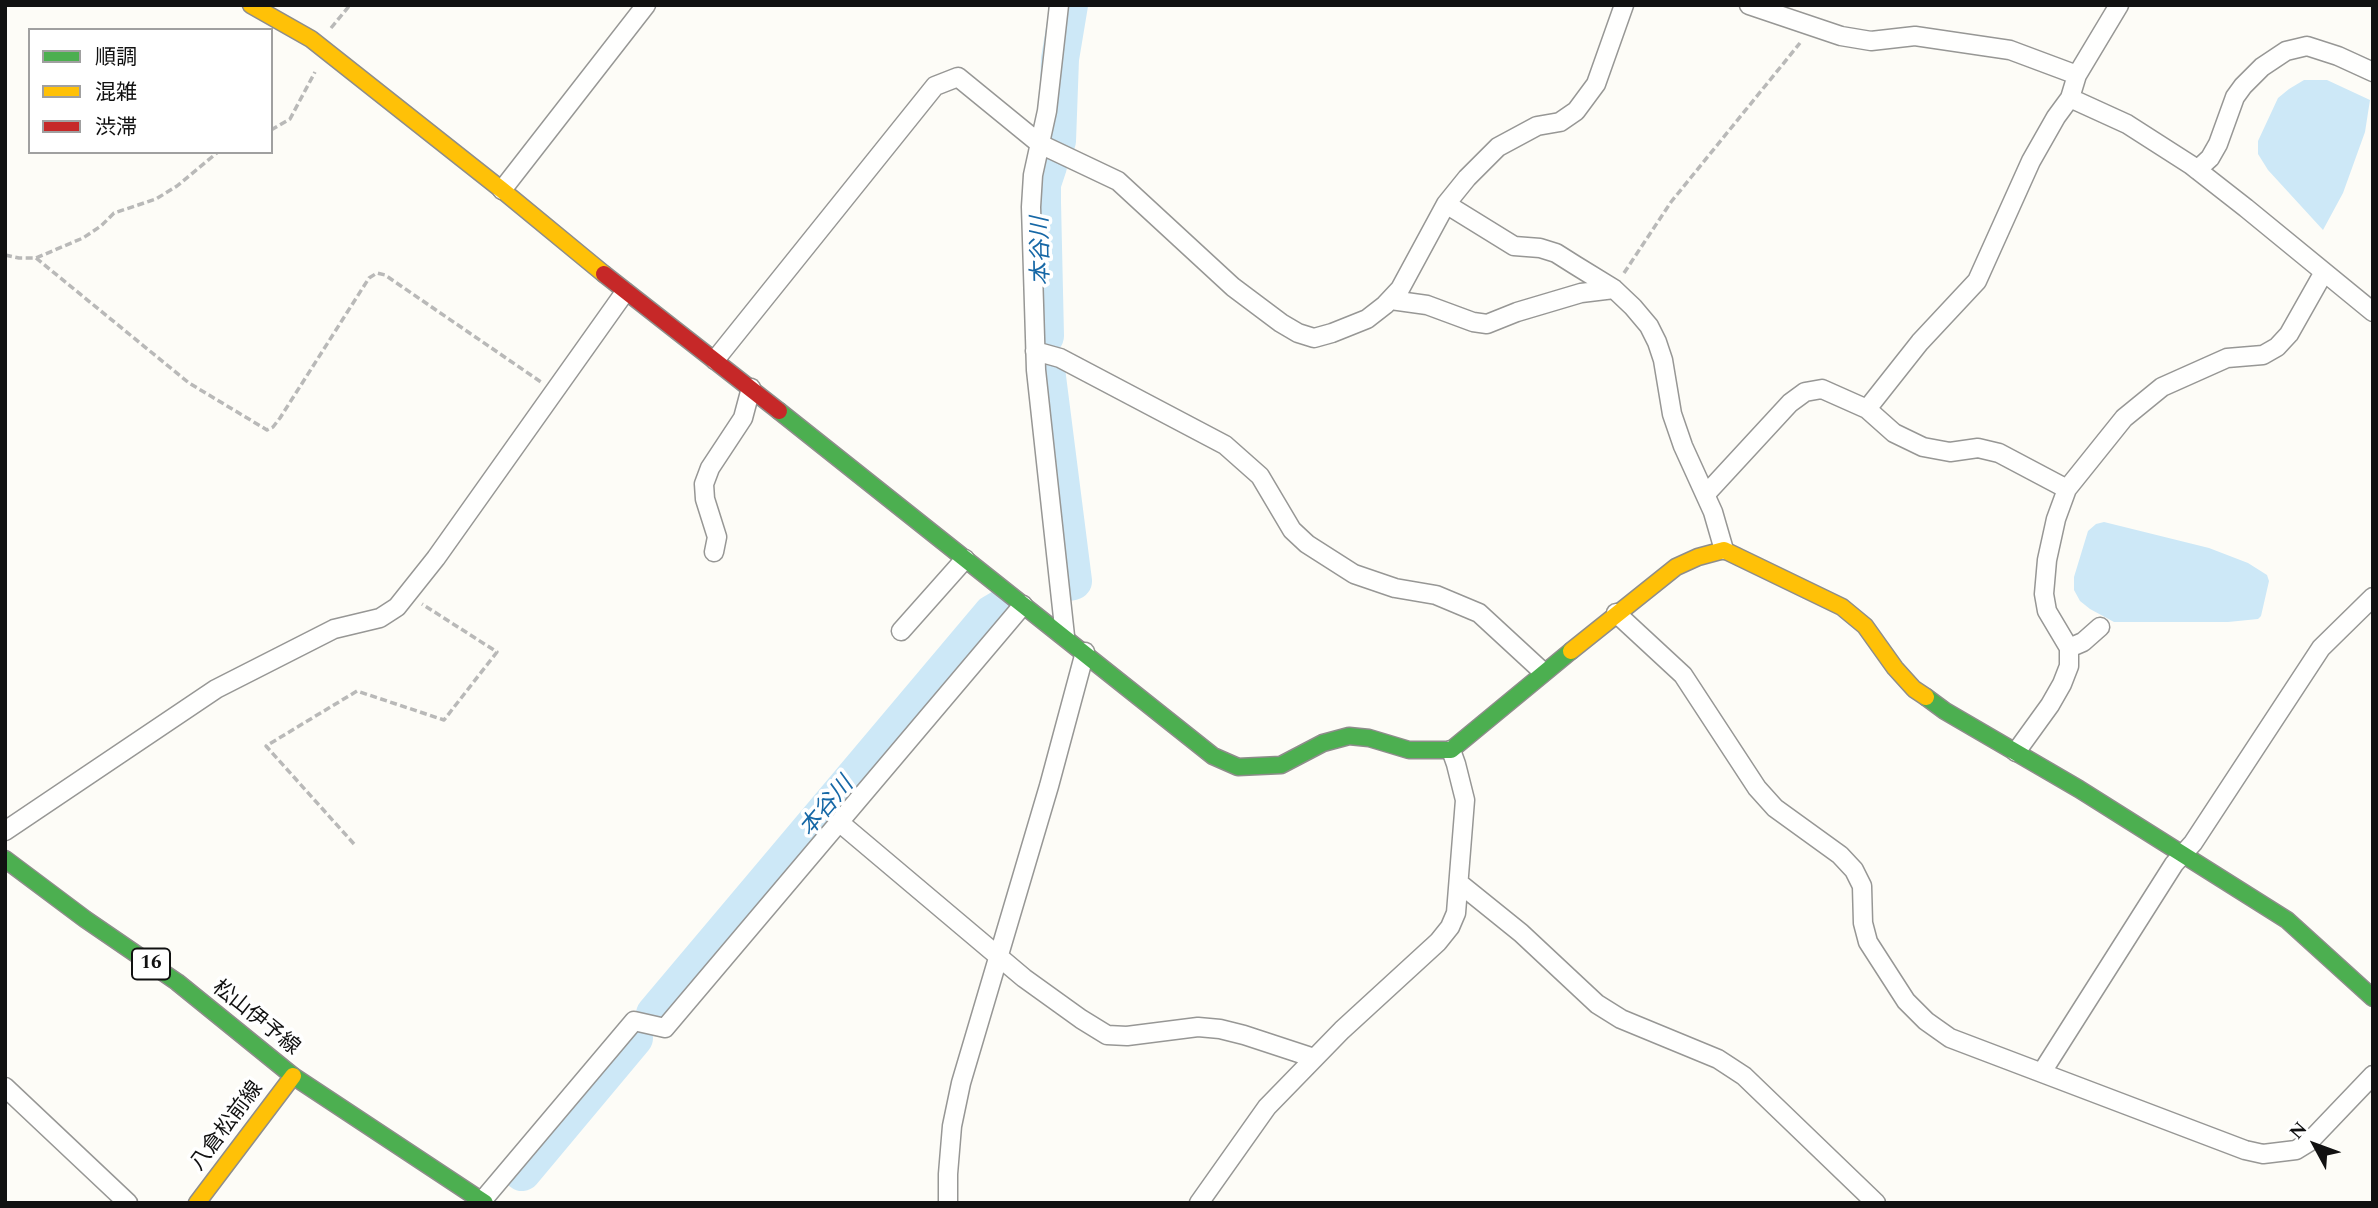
<!DOCTYPE html>
<html>
<head>
<meta charset="utf-8">
<style>
	body { margin:0 }
	#map { position:relative; width:2378px; height:1208px; overflow:hidden; background:#fdfcf7; font-family:Spectral,"Noto Sans JP",serif }
	canvas { display:block }
	.frame { position:absolute; inset:0; border:7px solid #111; pointer-events:none }
	.legend { position:absolute; left:28px; top:28px; width:245px; height:126px; box-sizing:border-box; background:#fff; border:2px solid #a0a0a0; margin:0; padding:9px 12px; list-style:none; font-size:21px; color:#111 }
	.legend li { display:flex; align-items:center; gap:14px; height:35px }
	.legend b { width:35px; border:2px solid #a0a0a0 }
	.north { position:absolute; left:2280px; top:1110px; width:70px; height:70px; -webkit-text-stroke:5px #fff; paint-order:stroke; rotate:311deg; font-size:19px; font-weight:700; line-height:28px; text-align:center; color:#111 }
	.north::after { content:''; display:block; margin:auto; width:24px; height:32px; background:#111; clip-path:polygon(50% 0,100% 100%,50% 72%,0 100%) }
</style>
</head>
<body>
<div id="map">
<canvas width="2378" height="1208"></canvas>
<div class="frame"></div>
<ul class="legend">
<li><b style="height:9px;background:#4caf50"></b>順調</li>
<li><b style="height:9px;background:#ffc107"></b>混雑</li>
<li><b style="height:9px;background:#c62828"></b>渋滞</li>
</ul>
<div class="north">N</div>
</div>
<script>
const context = document.querySelector('canvas').getContext('2d');
context.lineJoin = 'round';
function fill(path, color) {
  context.fillStyle = color;
  context.fill(path, 'evenodd');
}
function toPath(rows) {
  const path = new Path2D();
  for (const r of rows) {
    path.moveTo(r[0], r[1]);
    for (let i = 2; i < r.length; i += 2) path.lineTo(r[i], r[i + 1]);
  }
  return path;
}
function strokePath(path, color, width, dash) {
  context.strokeStyle = color;
  context.lineWidth = width;
  context.lineCap = dash ? 'butt' : 'round';
  context.setLineDash(dash || []);
  context.stroke(path);
}
function write(font, color, halo, rows, align = 'center') {
  context.font = font + ' Spectral,"Noto Sans JP",serif';
  context.lineWidth = 7;
  context.setLineDash([]);
  context.textBaseline = 'middle';
  context.strokeStyle = halo;
  context.fillStyle = color;
  for (const [text, x, y, turn = 0] of rows) {
    context.save();
    context.translate(x, y);
    context.rotate((+turn || 0) * Math.PI / 180);
    context.textAlign = isNaN(turn) ? turn : align;
    if (halo) context.strokeText(text, 0, 0);
    context.fillText(text, 0, 0);
    context.restore();
  }
}
fill(toPath([
	[2304,80,2327,80,2370,100,2365,132,2343,193,2323,230,2268,170,2258,154,2258,141,2278,98,2289,89],
	[2104,522,2209,548,2248,563,2267,575,2269,581,2261,616,2258,619,2228,622,2114,622,2090,609,2080,601,2074,590,2074,577,2088,531,2096,524]
]), '#cde8f7');
strokePath(toPath([
	[1057,141,1060,59,1069,5],
	[1045,336,1042,202,1042,184,1048,166],
	[1046,369,1073,581,1068,582],
	[655,1014,992,614,1004,607],
	[522,1172,634,1038]
]), '#cde8f7', 38);
const street = toPath([
	[1059,5,1047,111,1033,175,1031,207,1036,370,1065,636],
	[1749,5,1841,36,1871,41,1915,36,2010,50,2077,75],
	[2070,98,2127,124,2191,165,2246,208,2373,312],
	[2197,170,2210,158,2218,144,2235,97,2243,86,2262,67,2286,51,2307,46,2338,56,2373,72],
	[502,190,646,5],
	[1446,204,1514,246,1540,248,1556,253,1575,265,1614,289,1633,307,1649,326,1657,342,1663,360,1672,414,1683,446,1713,512,1724,550],
	[1391,300,1427,305,1473,322,1487,324,1517,312,1581,293,1614,289],
	[1035,351,1060,358,1225,445,1260,476,1292,530,1307,544,1354,574,1395,588,1436,595,1479,613,1543,672],
	[715,360,935,86,958,77,1040,144,1118,181,1233,287,1281,323,1298,333,1314,338,1332,333,1367,319,1385,305,1400,289,1446,204,1467,178,1498,147,1537,126,1560,122,1576,111,1596,84,1624,5],
	[1867,409,1920,342,1977,281,2031,161,2056,117,2070,98,2077,75,2119,5],
	[1706,494,1790,403,1805,392,1822,389,1867,409,1894,433,1923,447,1950,452,1978,448,1999,453,2067,489],
	[714,552,717,537,705,499,704,484,710,468,743,418,751,388],
	[1616,613,1683,675,1757,788,1775,808,1840,855,1854,870,1862,886,1863,923,1868,942,1906,1001,1926,1021,1950,1038,2245,1150,2263,1154,2296,1150,2309,1142,2373,1075],
	[901,631,965,559],
	[2069,648,2083,642,2100,627],
	[2016,752,2050,705,2062,684,2069,666,2069,648,2047,611,2044,594,2047,560,2056,519,2067,489,2124,418,2162,387,2227,358,2263,355,2277,347,2289,334,2324,272],
	[839,822,1024,978,1081,1019,1107,1035,1127,1036,1198,1027,1220,1029,1244,1035,1314,1058],
	[5,831,216,689,334,629,380,618,397,607,436,558,625,292],
	[1459,883,1521,933,1597,1004,1621,1019,1718,1059,1744,1076,1876,1203],
	[2042,1072,2174,864,2193,843,2321,648,2373,597],
	[5,1087,128,1203],
	[482,1201,634,1021,665,1028,1023,605],
	[948,1203,948,1174,952,1126,961,1083,1049,786,1085,652],
	[1199,1203,1267,1107,1342,1030,1438,942,1450,927,1456,913,1465,800,1456,764,1451,750]
]);
const fast = toPath([
	[779,411,1213,756,1238,767,1281,765,1323,743,1349,736,1369,738,1409,750,1451,750,1571,651],
	[1926,697,1945,711,2079,789,2287,920,2373,998],
	[5,859,85,919,177,982,293,1076,485,1203]
]);
const slow = toPath([
	[251,5,311,39,502,190,604,274],
	[1571,651,1676,567,1698,557,1724,550,1842,607,1865,626,1895,668,1914,689,1926,697],
	[197,1203,293,1076]
]);
const jam = toPath([
	[604,274,779,411]
]);
strokePath(street, '#979795', 21);
strokePath(fast, '#8e8d8b', 19);
strokePath(slow, '#8e8d8b', 19);
strokePath(jam, '#8e8d8b', 19);
strokePath(toPath([
	[331,28,350,5],
	[271,130,290,119,315,72],
	[5,255,19,258,36,258,83,238,101,226,114,213,156,199,177,186,218,152],
	[36,258,189,383,267,430,273,427,280,418,369,278,377,273,385,275,541,382],
	[1624,273,1671,202,1800,43],
	[354,844,266,746,357,691,444,720,497,652,422,604]
]), '#b9b9b8', 3.5, [7, 3.5]);
strokePath(street, '#fffffe', 18);
strokePath(fast, '#4caf50', 16);
strokePath(slow, '#ffc107', 16);
strokePath(jam, '#c62828', 16);
for (const [x, y, w] of [
	[151,964,38]
]) {
  const box = new Path2D();
  box.roundRect(x - w / 2, y - 15.5, w, 31, 5);
  context.fillStyle = '#fff';
  context.fill(box);
  strokePath(box, '#111', 2);
}
write('bold 19px', '#111', null, [
	["16",151,964]
]);
write('21px', '#111', '#fff', [
	["松山伊予線",255,1019,39],
	["八倉松前線",228,1127,-53]
]);
write('italic 23px', '#1768a6', '#fff', [
	["本谷川",1043,251,-91],
	["本谷川",828,808,-50]
]);
</script>
</body>
</html>
